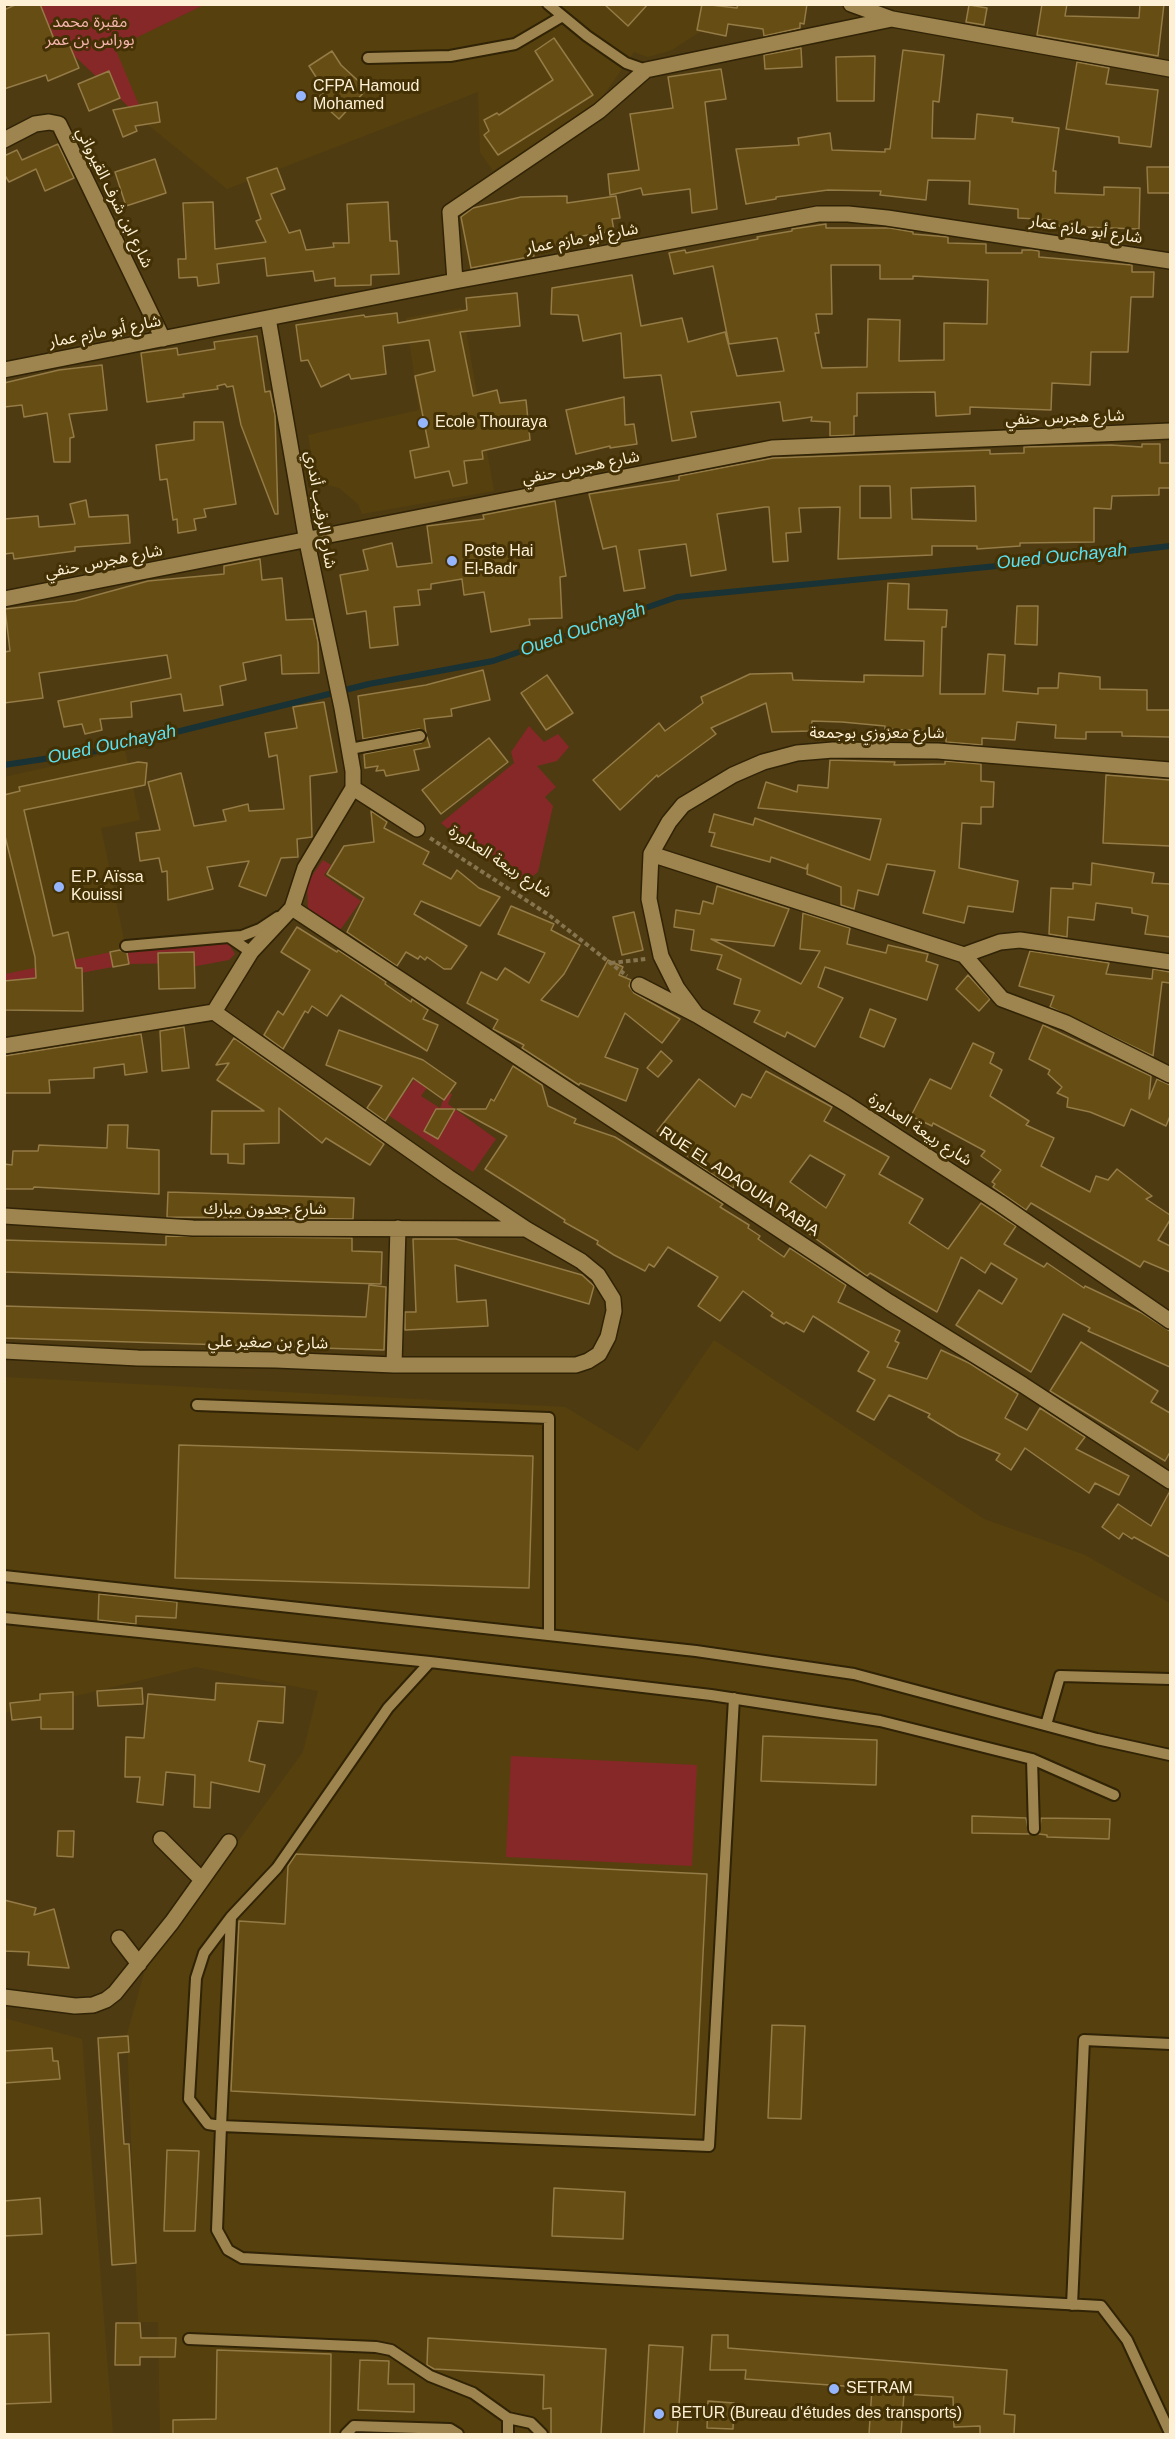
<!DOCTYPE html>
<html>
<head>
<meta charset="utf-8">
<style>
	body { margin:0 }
	#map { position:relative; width:1175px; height:2439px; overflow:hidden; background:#4e3b11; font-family:Arial,sans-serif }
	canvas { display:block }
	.frame { position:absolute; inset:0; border:6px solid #fdf0d4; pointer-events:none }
</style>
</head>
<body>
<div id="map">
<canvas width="1175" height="2439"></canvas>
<div class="frame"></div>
</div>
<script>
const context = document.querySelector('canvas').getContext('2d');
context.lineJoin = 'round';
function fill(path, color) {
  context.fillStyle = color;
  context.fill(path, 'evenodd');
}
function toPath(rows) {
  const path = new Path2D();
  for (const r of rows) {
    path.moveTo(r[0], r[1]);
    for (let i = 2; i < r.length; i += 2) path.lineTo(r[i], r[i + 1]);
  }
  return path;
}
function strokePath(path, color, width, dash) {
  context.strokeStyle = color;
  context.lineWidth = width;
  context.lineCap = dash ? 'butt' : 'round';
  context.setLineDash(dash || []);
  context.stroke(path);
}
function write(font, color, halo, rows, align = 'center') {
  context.font = font + ' Arial,"Noto Sans Arabic",sans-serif';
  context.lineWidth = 6;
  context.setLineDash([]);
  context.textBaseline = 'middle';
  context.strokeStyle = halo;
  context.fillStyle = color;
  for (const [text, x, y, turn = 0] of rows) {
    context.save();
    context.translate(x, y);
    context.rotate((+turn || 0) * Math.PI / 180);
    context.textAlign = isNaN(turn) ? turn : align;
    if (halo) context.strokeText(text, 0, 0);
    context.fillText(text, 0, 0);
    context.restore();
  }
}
fill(toPath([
	[204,5,741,5,672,50,648,57,634,52,600,100,493,171,480,152,478,92,227,189,147,124,114,48],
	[462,308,494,491,362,514,358,504,339,488,316,482,308,435,419,410,406,318],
	[125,750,140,820,101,828,129,964,5,987,4,777],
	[714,1340,984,1519,1085,1555,1170,1603,1170,2434,160,2434,158,2322,138,2322,127,2034,145,1970,303,1752,318,1691,196,1667,5,1713,4,1377,565,1407,638,1451],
	[4,2018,82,2039,113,2434,5,2434]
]), '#56410e');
fill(toPath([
	[20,5,204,5,115,48,147,124],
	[529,726,544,742,558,734,569,747,557,761,537,766,556,787,545,797,553,806,538,872,524,883,475,851,441,823,514,763,511,752],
	[323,860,331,865,324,875,361,901,338,933,308,912,307,883],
	[226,939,235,954,229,960,186,968,186,963,129,964,5,987,5,974,126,949],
	[414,1080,429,1085,421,1096,440,1108,446,1093,452,1094,448,1104,496,1139,473,1172,388,1115],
	[511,1756,697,1765,692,1866,506,1857]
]), '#862828');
strokePath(toPath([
	[4,765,104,750,369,684,493,661,677,597,1018,564,1170,546]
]), '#183235', 6);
const building = toPath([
	[17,4,40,4,56,44,67,39,79,68,48,81,46,75,4,89,4,10,17,4],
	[604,4,648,4,628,26,604,4],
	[702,4,737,8,738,4,807,4,804,24,800,23,800,28,764,36,763,29,728,24,726,36,697,30,702,4],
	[1042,4,1067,4,1065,16,1139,18,1140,4,1164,4,1158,56,1037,35,1042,4],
	[969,5,987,8,984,25,966,22,969,5],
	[554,38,593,95,498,155,484,135,489,131,484,120,497,113,499,115,553,80,535,51,554,38],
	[801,48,802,67,765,69,764,55,801,48],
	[903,50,944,55,939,102,933,101,932,138,975,139,977,114,1013,118,1012,122,1059,128,1053,171,1056,171,1055,193,1104,195,1104,187,1140,188,1139,229,1056,226,1056,220,1018,218,1018,209,969,204,970,181,928,180,926,200,880,195,881,191,828,190,776,197,776,199,746,204,736,149,799,145,798,138,830,133,832,150,885,152,885,149,890,149,903,50],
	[332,51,341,65,367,89,339,119,317,99,325,91,309,66,332,51],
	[875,56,874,101,837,101,836,57,875,56],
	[1077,62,1109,68,1106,84,1158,90,1151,147,1119,143,1119,137,1066,129,1077,62],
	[721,69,726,99,705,102,717,209,692,213,690,189,643,195,641,188,610,195,608,174,639,170,630,114,673,108,668,77,721,69],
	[109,71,120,98,89,111,78,84,109,71],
	[157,102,160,122,135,126,137,131,123,137,113,110,157,102],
	[58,144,74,178,45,191,36,169,9,182,4,174,4,156,17,150,22,160,58,144],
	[155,159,166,193,126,206,115,172,155,159],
	[1147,167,1170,167,1170,193,1148,193,1147,167],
	[277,168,285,189,271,194,289,233,300,230,306,250,334,247,333,243,349,243,347,204,388,202,390,241,397,241,399,274,371,275,371,285,335,286,335,278,315,281,313,271,267,276,265,258,217,264,219,283,198,286,197,277,179,278,178,259,186,259,183,203,213,202,215,249,266,242,256,221,261,219,247,178,277,168],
	[567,196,567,203,616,196,620,218,612,219,614,231,569,238,569,246,532,247,534,256,471,268,461,217,473,208,521,197,567,196],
	[826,224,826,228,890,228,913,232,913,234,948,237,948,243,986,244,986,253,1022,253,1022,250,1032,250,1039,251,1039,257,1132,265,1132,272,1154,272,1153,297,1131,297,1128,352,1091,352,1090,385,1052,383,1051,410,970,407,970,414,936,416,935,392,857,393,857,416,854,416,854,435,830,436,830,422,811,421,812,417,783,421,780,402,691,412,696,437,672,441,661,375,624,378,621,333,583,341,578,315,551,314,552,288,632,275,641,326,682,318,688,342,725,332,737,376,784,371,777,338,729,344,713,266,674,274,669,253,685,250,686,253,758,239,757,237,792,231,792,229,826,224],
	[831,265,880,265,880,279,913,279,913,276,988,280,987,324,944,323,944,360,899,361,900,320,868,319,867,367,822,368,815,333,819,333,816,314,832,314,831,265],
	[517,293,520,326,460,332,473,396,497,390,500,403,526,400,530,440,482,451,483,459,464,461,467,483,453,486,449,471,415,478,410,451,429,447,415,376,435,371,429,340,383,346,386,374,351,379,349,374,321,387,308,360,301,361,296,325,364,315,365,317,397,313,398,323,467,310,466,298,517,293],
	[257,336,265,392,270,391,275,415,278,514,275,514,241,425,233,386,227,387,225,384,217,386,218,389,183,394,184,397,147,402,141,353,177,348,178,355,215,349,214,342,257,336],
	[102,365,107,410,69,414,74,437,70,438,70,462,54,462,47,413,24,417,22,405,4,407,4,383,59,370,102,365],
	[624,397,625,425,634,424,637,444,610,448,610,446,576,454,566,410,624,397],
	[194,422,223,422,236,504,204,509,206,517,194,519,196,530,178,533,177,519,173,520,167,479,160,480,156,445,194,440,194,422],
	[1142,444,1160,444,1160,463,1170,463,1170,488,1159,488,1159,495,1112,496,1111,509,1094,508,1094,542,1020,543,1020,546,977,549,977,546,932,546,932,555,838,559,840,507,799,508,801,532,786,533,788,561,773,562,769,507,765,507,717,514,726,570,691,576,686,544,639,550,645,588,624,591,616,546,603,549,589,494,679,480,679,476,773,458,990,450,990,454,1024,453,1024,447,1111,445,1142,447,1142,444],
	[860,486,890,486,891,518,860,518,860,486],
	[975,486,976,521,912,519,911,488,975,486],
	[86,500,89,517,128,515,130,543,75,547,75,551,14,559,13,553,4,554,4,519,38,516,39,527,75,524,70,504,86,500],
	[555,501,566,576,560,577,562,618,529,619,530,625,491,632,484,592,464,595,462,579,431,584,431,589,418,590,420,605,394,607,398,645,370,648,366,611,347,614,340,575,368,570,363,550,392,543,397,567,432,563,427,526,484,519,483,515,555,501],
	[260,559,262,580,282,578,286,620,313,619,318,642,319,673,282,674,281,655,243,663,246,680,220,686,223,705,184,711,181,694,131,702,132,717,100,719,102,730,85,734,82,724,64,727,58,701,171,678,167,655,39,673,43,698,4,703,4,652,10,651,5,609,75,601,148,581,224,574,224,566,260,559],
	[888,583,909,584,908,609,947,610,946,627,942,627,940,694,985,694,988,654,1005,655,1003,691,1038,694,1038,688,1058,688,1059,673,1100,677,1100,689,1147,690,1147,710,1170,710,1170,737,1122,736,1122,732,1086,732,1086,739,1055,738,1056,725,1017,722,1015,740,982,738,982,745,946,742,946,732,885,729,885,726,842,722,812,721,811,731,772,732,766,703,711,728,716,734,658,777,657,775,620,810,593,780,659,723,665,731,703,703,701,697,750,674,792,673,793,680,864,682,864,675,923,676,924,641,885,640,888,583],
	[1017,606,1038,606,1037,645,1015,644,1017,606],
	[483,670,490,700,451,709,452,716,424,719,426,733,419,729,363,739,358,696,426,685,483,670],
	[547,675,573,713,546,730,521,693,547,675],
	[324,702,337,772,310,776,312,837,297,839,298,857,281,858,266,896,239,886,249,861,207,867,213,889,168,900,167,871,162,872,159,858,140,861,136,833,160,830,148,782,181,773,194,826,226,821,223,810,248,804,249,811,284,809,277,755,269,757,265,733,297,728,293,707,324,702],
	[427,737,430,747,414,750,419,770,386,776,384,770,376,771,378,766,365,768,364,754,421,743,427,737],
	[489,738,508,762,441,814,422,790,489,738],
	[830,760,895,762,894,765,945,764,945,761,981,764,981,781,994,782,993,807,981,807,981,824,962,823,959,868,1018,881,1013,912,968,906,964,923,923,913,935,871,887,864,878,895,858,890,854,909,841,905,841,887,807,874,808,864,806,869,771,857,770,862,711,846,715,833,709,832,714,814,753,825,755,818,870,860,881,819,758,808,766,782,797,792,798,785,828,788,830,760],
	[138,762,147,763,145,785,24,810,53,936,68,932,76,968,82,968,83,1011,4,1010,4,981,36,978,35,957,4,832,4,795,20,791,19,787,138,762],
	[1106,775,1170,780,1170,846,1103,843,1106,775],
	[371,811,387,822,384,828,429,852,423,864,451,879,457,870,479,888,500,897,480,926,421,901,414,914,467,946,451,969,444,969,427,957,425,960,420,956,418,959,406,952,397,966,347,932,364,898,327,874,344,846,374,842,371,811],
	[1092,863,1154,873,1152,883,1170,884,1170,937,1145,934,1148,916,1132,913,1132,908,1096,903,1094,920,1068,917,1067,937,1049,934,1051,888,1073,889,1073,883,1091,885,1092,863],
	[717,886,789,909,774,946,711,939,801,984,820,951,800,949,803,913,850,928,847,944,886,953,888,945,928,954,926,961,938,965,927,1000,825,967,818,987,843,998,815,1047,787,1032,785,1037,754,1022,760,1011,734,1004,741,979,717,969,722,955,691,950,694,930,674,927,676,910,700,914,703,901,713,904,717,886],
	[511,906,554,924,551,930,580,945,564,974,541,1000,578,1017,608,960,623,967,619,975,631,980,629,986,634,993,680,1019,662,1043,625,1013,605,1057,638,1069,626,1101,580,1083,579,1085,522,1048,524,1045,493,1029,498,1020,467,1003,481,972,497,980,505,968,529,983,545,953,498,934,511,906],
	[634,912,643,950,622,955,613,917,634,912],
	[297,927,337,952,338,950,386,982,385,984,411,1002,412,999,428,1010,423,1019,438,1025,427,1051,341,995,327,1016,312,1006,308,1013,305,1011,283,1049,264,1035,278,1011,283,1015,310,970,281,952,297,927],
	[120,950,127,953,129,964,113,967,110,952,120,950],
	[1030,951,1109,963,1106,974,1152,979,1153,969,1170,972,1170,983,1162,982,1153,1056,1050,1007,1054,996,1019,986,1030,951],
	[194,952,195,988,159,989,158,953,194,952],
	[968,975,990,999,979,1011,956,989,968,975],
	[870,1009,896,1019,884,1047,860,1037,870,1009],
	[1043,1025,1151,1076,1149,1099,1157,1079,1170,1085,1170,1116,1166,1126,1131,1109,1124,1126,1090,1112,1067,1107,1068,1098,1057,1093,1062,1087,1048,1074,1050,1070,1029,1059,1043,1025],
	[184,1027,189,1068,162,1071,160,1031,184,1027],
	[339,1030,423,1060,456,1083,444,1100,413,1078,385,1121,367,1108,382,1086,326,1065,339,1030],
	[141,1034,147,1072,125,1075,124,1064,94,1068,94,1078,49,1080,50,1093,4,1093,4,1056,141,1034],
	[234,1038,384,1144,370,1165,326,1138,322,1143,279,1108,279,1143,244,1144,244,1164,228,1163,228,1154,211,1154,212,1111,264,1111,217,1080,229,1063,216,1065,234,1038],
	[973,1043,994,1053,990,1063,1002,1070,990,1096,1029,1121,1026,1125,1054,1138,1041,1166,1090,1192,1096,1176,1108,1180,1117,1169,1152,1196,1146,1199,1170,1215,1170,1220,1158,1240,1170,1246,1170,1272,1144,1261,1140,1267,1031,1203,1026,1210,993,1187,995,1184,992,1182,1001,1170,981,1156,985,1151,933,1123,932,1126,911,1116,930,1079,951,1089,973,1043],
	[661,1051,672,1061,658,1077,647,1068,661,1051],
	[513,1066,542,1085,548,1106,576,1119,574,1123,615,1137,723,1204,720,1207,749,1225,748,1228,760,1236,758,1239,784,1257,790,1248,846,1285,838,1302,900,1331,895,1341,899,1343,887,1367,927,1379,941,1350,969,1363,1018,1394,1005,1418,1027,1430,1040,1408,1085,1437,1076,1449,1129,1476,1119,1495,1095,1483,1089,1493,1025,1448,1011,1470,996,1460,1000,1454,959,1436,928,1417,930,1414,889,1395,874,1420,857,1411,875,1380,858,1371,869,1352,813,1316,804,1332,786,1322,784,1324,771,1316,773,1313,743,1291,720,1321,698,1306,718,1277,668,1247,654,1267,649,1264,645,1271,614,1255,597,1244,598,1241,564,1222,565,1220,485,1169,507,1136,457,1109,486,1109,491,1099,494,1101,513,1066],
	[766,1071,832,1107,824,1121,889,1157,879,1174,923,1199,909,1223,948,1249,981,1203,1016,1226,1004,1244,1044,1267,1047,1263,1084,1288,1085,1286,1142,1313,1170,1331,1170,1367,1088,1331,1090,1328,1063,1314,1031,1372,956,1325,979,1290,1002,1304,1017,1279,991,1263,985,1273,961,1257,937,1312,870,1273,867,1276,768,1204,772,1199,738,1180,733,1188,700,1166,657,1131,699,1079,735,1107,742,1094,751,1098,766,1071],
	[810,1155,845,1175,826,1208,790,1182,810,1155],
	[436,1109,455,1109,438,1139,424,1131,436,1109],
	[108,1125,128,1125,127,1148,159,1150,159,1194,34,1187,33,1189,4,1189,4,1164,12,1165,13,1151,38,1151,39,1145,107,1148,108,1125],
	[168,1192,354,1198,353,1219,167,1217,168,1192],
	[166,1236,352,1238,352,1251,382,1252,381,1284,4,1272,4,1240,166,1245,166,1236],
	[413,1239,456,1239,582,1275,594,1286,589,1304,455,1265,457,1302,486,1300,488,1326,405,1330,405,1312,416,1312,413,1239],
	[369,1285,386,1287,384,1350,4,1338,4,1306,366,1317,369,1285],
	[1081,1342,1158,1391,1151,1402,1170,1413,1170,1452,1165,1461,1050,1391,1081,1342],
	[179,1445,533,1456,529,1588,175,1578,179,1445],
	[1170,1491,1170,1557,1134,1537,1132,1539,1123,1533,1119,1539,1102,1527,1118,1504,1151,1526,1170,1491],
	[99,1594,177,1602,176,1618,136,1616,136,1624,98,1620,99,1594],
	[216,1683,285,1687,283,1723,258,1721,249,1761,265,1765,259,1792,211,1782,210,1808,194,1807,195,1775,166,1772,163,1805,137,1802,140,1777,125,1777,126,1737,144,1738,148,1694,215,1700,216,1683],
	[142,1688,143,1704,98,1706,97,1691,142,1688],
	[73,1692,73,1729,41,1729,41,1717,12,1720,10,1703,40,1700,40,1694,73,1692],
	[763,1736,877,1740,876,1785,761,1781,763,1736],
	[972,1816,1026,1818,1029,1834,972,1833,972,1816],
	[1041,1818,1110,1819,1109,1839,1047,1837,1047,1835,1039,1834,1041,1818],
	[58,1831,74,1831,73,1857,57,1856,58,1831],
	[296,1854,707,1874,695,2115,231,2091,239,1921,285,1924,288,1866,296,1854],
	[4,1900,36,1908,34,1915,54,1909,69,1968,28,1965,29,1952,4,1951,4,1900],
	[772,2025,805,2026,801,2119,768,2118,772,2025],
	[128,2036,129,2052,118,2053,124,2144,129,2144,136,2263,112,2265,98,2038,128,2036],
	[52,2048,53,2061,58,2061,60,2079,4,2083,4,2051,52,2048],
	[167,2150,199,2151,195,2231,164,2231,167,2150],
	[554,2188,625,2192,623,2239,552,2236,554,2188],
	[40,2198,42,2234,4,2236,4,2201,40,2198],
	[116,2323,140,2323,141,2338,176,2338,175,2357,140,2357,140,2365,115,2365,116,2323],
	[49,2333,51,2402,4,2404,4,2335,49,2333],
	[712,2335,728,2335,728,2348,1007,2370,1004,2414,1015,2415,1014,2434,980,2434,980,2426,954,2427,953,2397,904,2394,901,2434,869,2434,872,2388,745,2379,746,2370,710,2370,712,2335],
	[428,2338,606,2349,601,2434,551,2434,551,2408,543,2409,544,2375,434,2369,427,2365,428,2338],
	[649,2345,683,2347,677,2434,644,2434,649,2345],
	[217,2350,331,2354,330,2434,173,2434,173,2420,216,2419,217,2350],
	[360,2360,389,2361,388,2384,414,2384,414,2412,358,2410,360,2360],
	[708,2401,734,2403,733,2429,707,2428,708,2401]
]);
fill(building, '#654d14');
strokePath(building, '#957b46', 1.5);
const lane = toPath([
	[548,4,587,36,626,63,646,70],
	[368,58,450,56,515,44,561,17],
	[350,749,420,736],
	[229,937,242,936,260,929,278,917],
	[126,946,229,937,251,952],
	[197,1405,549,1418,549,1635],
	[4,1576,696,1651,854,1674,1097,1739,1170,1755],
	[4,1618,430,1662],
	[1046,1725,1060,1676,1170,1679],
	[1032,1759,1034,1829],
	[1114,1795,1032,1759,880,1721,711,1695,430,1662,388,1708,277,1868,231,1917,204,1953,196,1978,189,2099,208,2124,221,2126,217,2230,228,2250,242,2258,1101,2306,1127,2340,1170,2433],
	[231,1917,221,2126,709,2146,734,1698],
	[1072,2305,1084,2040,1170,2044],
	[189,2339,376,2347,391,2350,430,2376,473,2393,508,2418,531,2423,542,2434],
	[346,2434,354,2426,450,2429,458,2434],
	[508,2434,508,2418]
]);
const street = toPath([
	[851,4,892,19,1170,69],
	[4,140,35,124,49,122,59,124,163,339],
	[455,281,450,212,599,111,646,70,892,19],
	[4,370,455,281,818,214,848,214,887,218,1170,261],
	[4,599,772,448,1170,431],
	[353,788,417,829],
	[651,854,964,955],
	[292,908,889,1302,1023,1385,1170,1481],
	[964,955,1002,999,1066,1023,1170,1075],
	[964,955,1000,942,1020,940,1170,962],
	[639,985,697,1015,845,1103,999,1203,1170,1321],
	[214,1012,448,1177,526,1229,581,1261,598,1275,613,1299,614,1311,608,1337,599,1354,588,1361,576,1365,394,1365],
	[697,1015,677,988,661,956,649,899,651,854,669,822,683,805,733,775,763,762,797,753,833,750,938,751,1170,770],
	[4,1046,214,1012,251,952,292,908,305,868,353,788,353,771,342,708,307,542,268,318],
	[4,1216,193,1228,526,1229],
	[4,1351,138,1358,276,1360,394,1365,398,1228],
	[161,1839,201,1879],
	[119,1938,139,1964],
	[4,1997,75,2006,93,2005,106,2000,115,1993,172,1922,229,1842]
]);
strokePath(lane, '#302306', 14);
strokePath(street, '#302306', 18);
strokePath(toPath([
	[430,838,549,915,627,976],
	[611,963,646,959]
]), '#85744e', 4, [4.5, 3]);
strokePath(lane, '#9e844e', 10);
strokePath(street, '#9e844e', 15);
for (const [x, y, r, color] of [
	[301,96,6,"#95b6fd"],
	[423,423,6,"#95b6fd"],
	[452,561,6,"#95b6fd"],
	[59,887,6,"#95b6fd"],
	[834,2389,6,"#95b6fd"],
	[659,2414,6,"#95b6fd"]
]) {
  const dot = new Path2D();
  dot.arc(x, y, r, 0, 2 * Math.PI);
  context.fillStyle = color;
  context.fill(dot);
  strokePath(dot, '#433105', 2);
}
write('16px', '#f6b4ae', '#433105', [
	["مقبرة محمد",90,23],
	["بوراس بن عمر",90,41]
]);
write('16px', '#fdf0d4', '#433105', [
	["CFPA Hamoud",313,87],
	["Mohamed",313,105],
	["Ecole Thouraya",435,423],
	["Poste Hai",464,552],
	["El-Badr",464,570],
	["E.P. Aïssa",71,878],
	["Kouissi",71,896],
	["SETRAM",846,2389],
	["BETUR (Bureau d'études des transports)",671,2414]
], 'left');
write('16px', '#fdf0d4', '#433105', [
	["شارع ابن شرف القيرواني",114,198,64],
	["شارع أبو مازم عمار",1086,230,9],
	["شارع أبو مازم عمار",582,239,-10],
	["شارع أبو مازم عمار",105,332,-11],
	["شارع هجرس حنفي",1065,418,-2],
	["شارع هجرس حنفي",581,468,-11],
	["شارع الرقيب أندري",320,510,80],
	["شارع هجرس حنفي",104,562,-11],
	["شارع معزوزي بوجمعة",877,734],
	["شارع ربيعة العداورة",500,862,33],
	["شارع ربيعة العداورة",920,1130,33],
	["RUE EL ADAOUIA RABIA",739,1182,33],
	["شارع جعدون مبارك",265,1210],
	["شارع بن صغير علي",268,1343,1]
]);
write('italic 18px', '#5ce0ee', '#433105', [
	["Oued Ouchayah",1062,557,-6],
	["Oued Ouchayah",583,630,-19],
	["Oued Ouchayah",112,745,-12]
]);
</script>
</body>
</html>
